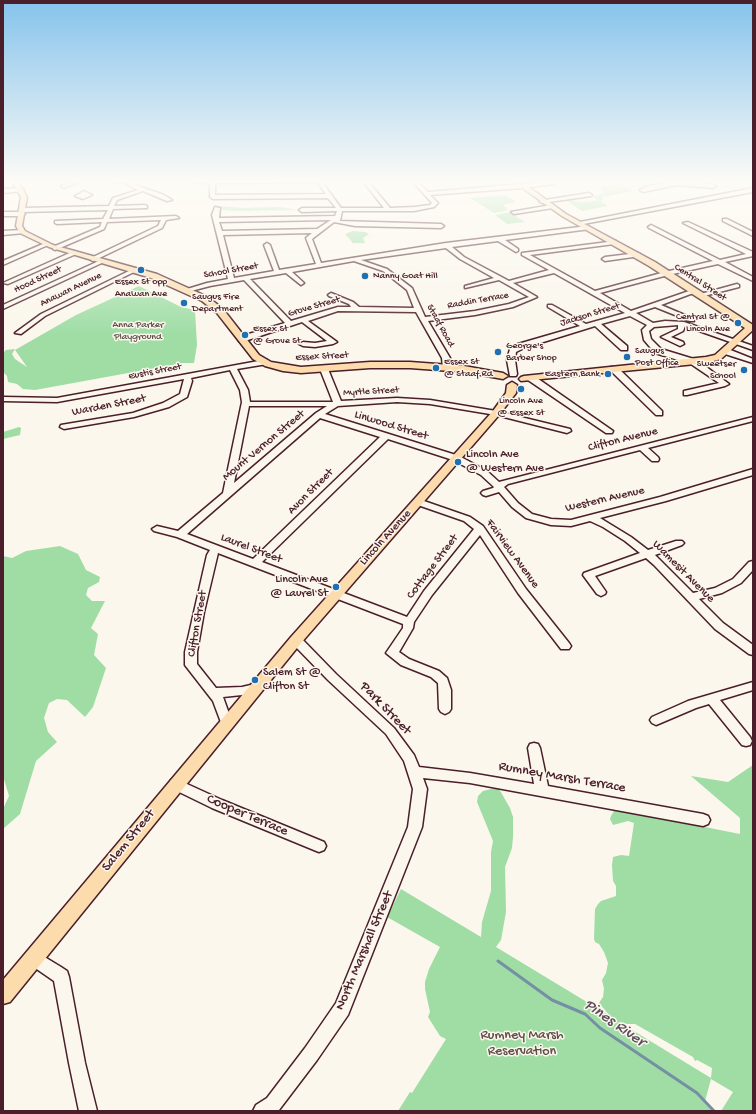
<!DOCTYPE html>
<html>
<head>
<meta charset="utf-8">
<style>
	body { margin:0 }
	#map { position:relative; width:756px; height:1114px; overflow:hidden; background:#fbf7ec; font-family:"Gochi Hand",sans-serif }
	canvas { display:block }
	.frame { position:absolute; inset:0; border:4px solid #4a1f2b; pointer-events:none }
</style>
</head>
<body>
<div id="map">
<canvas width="756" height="1114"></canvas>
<div class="frame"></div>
</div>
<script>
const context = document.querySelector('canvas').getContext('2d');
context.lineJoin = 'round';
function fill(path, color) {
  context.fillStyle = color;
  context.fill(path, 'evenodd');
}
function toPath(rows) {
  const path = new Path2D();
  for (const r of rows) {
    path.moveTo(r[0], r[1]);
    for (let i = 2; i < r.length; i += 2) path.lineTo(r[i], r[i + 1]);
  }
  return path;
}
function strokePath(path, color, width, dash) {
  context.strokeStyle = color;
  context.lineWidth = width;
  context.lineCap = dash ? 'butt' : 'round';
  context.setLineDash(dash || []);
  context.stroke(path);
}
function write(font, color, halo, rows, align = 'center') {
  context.font = font + ' "Gochi Hand",sans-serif';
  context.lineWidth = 3;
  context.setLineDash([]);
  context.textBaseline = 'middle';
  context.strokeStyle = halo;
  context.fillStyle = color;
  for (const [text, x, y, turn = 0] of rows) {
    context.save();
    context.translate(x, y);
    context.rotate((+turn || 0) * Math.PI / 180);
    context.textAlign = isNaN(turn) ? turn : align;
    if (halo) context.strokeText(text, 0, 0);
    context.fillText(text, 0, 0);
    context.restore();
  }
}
fill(toPath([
	[609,185,621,185,633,191,603,197,602,202,608,206,582,211,565,200,572,199,578,202,596,201,597,200,593,196,605,193,600,188],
	[505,195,516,202,503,205,508,210,494,213,470,198],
	[221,206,242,208,279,207,298,210,235,211,212,209],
	[506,213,510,213,525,222,507,224,495,215],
	[353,231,365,232,369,234,363,238,365,243,353,243,345,234],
	[139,286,181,307,195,310,197,345,194,363,183,363,35,390,23,389,17,384,8,382,7,376,3,372,3,353,6,350,15,349,12,354,15,359,27,367,15,350,76,315],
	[19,427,21,428,20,435,3,439,3,432],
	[60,546,78,554,86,570,100,577,99,582,88,588,86,595,92,601,105,601,91,628,98,634,94,655,106,668,93,707,85,717,67,700,57,699,49,703,44,718,48,732,57,742,36,761,20,814,3,829,3,809,9,796,3,776,3,556,12,558,26,551],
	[753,765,753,1111,721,1111,733,1092,711,1079,705,1101,712,1111,398,1111,410,1092,412,1093,446,1039,440,1036,428,1017,430,1012,425,989,425,982,429,969,440,947,387,917,401,889,481,937,482,922,491,891,491,852,493,841,477,802,478,796,483,791,491,789,499,789,510,808,513,817,513,837,512,848,505,867,506,912,501,940,496,947,610,1016,599,1003,603,997,604,989,602,980,606,973,608,963,604,952,599,944,595,942,594,939,595,909,598,904,601,901,616,896,616,886,613,881,612,865,613,857,621,855,629,856,634,823,628,821,613,825,610,819,611,816,615,809,740,834,740,818,691,776,728,782],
	[619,1022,627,1024,635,1024,693,1057,695,1061,697,1060,712,1068,711,1078]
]), '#9fdda5');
strokePath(toPath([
	[498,961,552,1000,585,1014,600,1028,697,1093,714,1111]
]), '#758fa3', 3);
const minor = toPath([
	[76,180,84,180,64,188,61,186,76,180],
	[96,180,133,180,131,182,138,186,164,195,172,200,167,201,143,191,117,200,114,206,145,205,147,206,147,208,113,209,109,219,176,216,179,218,166,220,162,228,93,261,91,260,91,258,158,226,161,220,107,222,104,229,55,250,53,249,53,247,100,227,102,222,57,224,55,223,55,221,103,219,108,210,23,212,20,210,23,208,109,206,113,198,138,190,125,183,96,180],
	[173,180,327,180,322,182,341,208,384,208,362,180,367,180,390,208,414,207,430,205,432,203,411,180,416,180,428,192,556,181,556,183,554,184,522,188,430,195,438,203,434,207,414,211,342,211,340,221,441,224,444,226,441,228,355,226,334,222,312,239,321,263,446,243,588,226,591,228,590,229,505,240,518,249,518,251,516,252,498,241,452,247,464,257,509,281,549,270,522,255,522,253,616,241,616,243,614,244,530,255,595,291,665,272,713,261,649,228,648,227,651,225,720,260,746,254,683,223,688,222,753,252,753,256,725,262,753,277,753,281,718,264,668,275,600,293,631,311,692,290,696,290,696,292,661,305,694,319,694,321,690,321,655,307,636,313,653,323,665,321,684,322,753,346,753,350,685,326,683,331,671,337,683,342,684,344,680,346,661,337,678,329,678,325,654,327,649,331,651,339,661,349,697,360,729,384,725,386,687,395,684,395,684,391,719,383,691,364,655,353,644,340,642,330,647,325,630,316,601,324,627,346,627,350,621,350,595,326,524,348,516,352,515,360,517,374,516,376,510,376,507,360,510,349,518,344,580,326,548,307,548,305,552,305,586,324,625,313,554,273,513,283,537,297,513,307,475,315,428,321,450,358,451,367,447,369,443,367,442,358,416,312,338,311,308,321,337,342,333,344,315,347,303,346,299,344,303,342,315,343,327,341,302,322,245,341,239,341,239,337,285,323,244,280,210,286,187,292,184,290,207,283,228,279,212,215,215,207,220,208,219,218,335,216,337,211,302,212,299,210,302,208,336,208,328,198,213,199,210,197,210,183,173,180],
	[317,182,326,194,215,195,215,183,317,182],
	[331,220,317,229,222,231,219,222,331,220],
	[312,233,306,238,316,264,279,270,270,245,267,243,264,245,274,271,234,278,223,235,312,233],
	[446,248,460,259,494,278,465,286,465,288,499,280,529,297,509,304,475,311,425,317,412,288,387,269,361,260,446,248],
	[354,261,383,271,407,290,414,308,359,307,353,302,331,293,328,295,329,296,349,304,351,307,338,307,291,321,250,279,286,273,301,285,304,283,292,272,354,261],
	[677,181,713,184,716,186,713,188,677,185,643,192,640,190,648,186,677,181],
	[21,188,24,190,23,191,3,193,3,189,21,188],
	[753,188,753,192,578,225,575,223,753,188],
	[84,191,92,195,83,199,75,196,84,191],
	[589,193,592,195,591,196,542,203,539,201,589,193],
	[551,205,553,206,553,208,514,214,511,212,551,205],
	[3,212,22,212,25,214,22,216,3,216,3,212],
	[723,219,727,219,753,232,753,236,723,221,723,219],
	[22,230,25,232,24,233,3,235,3,231,22,230],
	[43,244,48,245,3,265,3,261,43,244],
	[74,251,77,253,76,254,8,284,3,283,74,251],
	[638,253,640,254,640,256,605,261,602,259,605,257,638,253],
	[101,260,106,261,3,309,3,305,101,260],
	[133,269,138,270,45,316,21,334,15,333,41,314,133,269],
	[737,284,739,285,739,287,700,297,697,295,737,284],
	[722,349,728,349,753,359,753,363,722,353,722,349],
	[264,360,267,360,267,364,237,369,248,390,250,402,333,402,320,369,324,367,328,369,341,401,397,398,430,400,496,411,570,429,571,431,567,433,496,415,430,404,397,402,338,406,325,414,459,456,487,471,499,482,753,417,753,421,648,448,658,457,659,459,658,461,652,461,640,450,508,484,504,487,518,503,532,514,551,519,571,520,660,497,753,469,753,475,666,501,600,518,631,537,648,550,676,541,682,541,684,543,682,545,655,555,693,593,715,588,733,579,749,562,753,561,753,570,741,583,722,593,699,599,723,623,753,645,753,655,749,654,715,629,654,565,646,558,595,576,606,592,605,594,601,596,597,594,583,575,584,573,640,553,625,541,603,527,590,521,571,526,551,525,526,518,512,507,499,492,486,496,483,495,481,493,483,491,493,488,494,487,481,475,453,460,388,439,262,562,407,617,424,591,474,529,464,521,415,504,413,502,418,499,421,500,470,517,483,526,526,589,569,643,571,646,569,649,561,649,518,593,480,535,432,595,414,622,413,628,399,652,409,659,439,671,447,678,451,690,451,709,449,712,445,714,441,712,439,709,438,683,431,677,401,665,386,653,403,628,403,624,218,553,204,612,197,652,197,664,216,688,242,687,255,684,259,685,261,688,259,691,242,695,223,697,232,722,230,725,226,727,222,725,213,701,185,665,185,652,194,612,207,555,210,550,177,537,154,531,152,529,157,526,178,531,223,493,242,402,240,390,230,370,191,378,192,381,187,397,169,407,134,417,64,429,60,427,61,425,133,413,163,403,180,394,184,379,57,402,3,401,3,397,57,398,264,360],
	[249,406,327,406,316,413,234,483,249,406],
	[320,418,380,437,253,559,187,534,320,418],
	[611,367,617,367,662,411,662,415,656,415,611,371,611,367],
	[528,376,534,376,613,431,612,433,606,433,528,380,528,376],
	[296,636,300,637,336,674,394,728,414,755,419,767,470,773,534,784,528,748,530,744,534,743,538,744,540,748,548,786,703,814,708,816,710,820,708,824,703,826,470,783,423,778,427,789,422,827,348,1015,317,1060,279,1110,253,1111,256,1105,267,1098,305,1048,336,1003,408,827,413,789,404,761,386,734,328,680,292,643,290,640,292,637,296,636],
	[753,682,753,690,720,700,750,737,752,741,750,745,746,746,742,745,709,704,696,708,656,725,652,723,650,720,652,717,688,701,753,682],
	[176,779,222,800,324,842,326,846,324,850,319,852,314,850,212,808,171,788,169,784,171,780,176,779],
	[33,950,61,967,67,971,69,977,85,1063,97,1111,79,1111,69,1063,54,981,28,963,25,958,28,953,33,950]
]);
const major = toPath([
	[11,180,17,180,27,197,22,226,25,231,53,245,157,274,208,297,223,309,259,355,271,362,301,367,370,362,410,362,464,366,503,373,508,376,503,379,464,372,410,368,370,368,301,373,283,371,265,366,253,359,217,313,202,301,151,278,49,247,20,233,16,226,21,197,11,180],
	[511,180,519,180,566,214,655,262,753,325,753,330,721,359,706,363,521,381,519,379,521,377,524,376,706,357,715,355,745,328,649,266,562,216,511,180],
	[512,382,517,385,516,393,499,415,301,643,10,1002,3,1004,3,980,291,637,493,411,506,393,507,385,512,382]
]);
strokePath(minor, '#4a1f2b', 3);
strokePath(major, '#4a1f2b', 3);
fill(minor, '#fbf7ec');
fill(major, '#fcdcac');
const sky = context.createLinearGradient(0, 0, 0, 336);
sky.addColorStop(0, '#85c3ec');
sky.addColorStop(0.54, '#fdfbf6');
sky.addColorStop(1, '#fdfbf600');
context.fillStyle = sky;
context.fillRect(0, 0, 756, 336);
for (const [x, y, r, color] of [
	[141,270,4,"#1f6fb2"],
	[365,276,4,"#1f6fb2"],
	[184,303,4,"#1f6fb2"],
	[738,323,4,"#1f6fb2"],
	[245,335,4,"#1f6fb2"],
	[498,352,4,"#1f6fb2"],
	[627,357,4,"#1f6fb2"],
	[436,368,4,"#1f6fb2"],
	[744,370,4,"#1f6fb2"],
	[608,374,4,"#1f6fb2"],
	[521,389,4,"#1f6fb2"],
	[458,462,4,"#1f6fb2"],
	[336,587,4,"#1f6fb2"],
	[255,680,4,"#1f6fb2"]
]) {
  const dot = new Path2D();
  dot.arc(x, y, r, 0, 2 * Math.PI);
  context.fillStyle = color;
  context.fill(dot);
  strokePath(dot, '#fbf7ec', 1.5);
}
write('10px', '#4a1f2b', '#fbf7ec', [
	["School Street",231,271,-10],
	["Hood Street",38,280,-25],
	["Central Street",700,283,33],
	["Anawan Avenue",71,290,-26],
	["Raddin Terrace",478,301,-10],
	["Grove Street",314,307,-16],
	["Jackson Street",590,315,-17],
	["Staaf Road",440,326,61],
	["Essex Street",322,357,-3],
	["Eustis Street",155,372,-11],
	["Myrtle Street",371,392,-3]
]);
write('10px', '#4a1f2b', '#fbf7ec', [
	["Nanny Goat Hill",373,276],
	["Essex St opp",141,282,"center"],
	["Anawan Ave",141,294,"center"],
	["Saugus Fire",192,297],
	["Department",192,309],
	["Central St @",730,317,"right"],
	["Lincoln Ave",730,329,"right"],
	["Essex St",253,329],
	["@ Grove St",253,341],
	["George's",506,346],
	["Barber Shop",506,358],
	["Saugus",635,351],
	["Post Office",635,363],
	["Essex St",444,362],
	["@ Staaf Rd",444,374],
	["Sweetser",736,364,"right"],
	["School",736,376,"right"],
	["Eastern Bank",600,374,"right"],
	["Lincoln Ave",521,401,"center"],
	["@ Essex St",521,413,"center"]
], 'left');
write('10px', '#5f4e4a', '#fbf7ec', [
	["Anna Parker",138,325],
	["Playground",138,337]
]);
write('12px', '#4a1f2b', '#fbf7ec', [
	["Warden Street",109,406,-11],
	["Linwood Street",391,426,17],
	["Clifton Avenue",623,440,-14],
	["Mount Vernon Street",264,446,-40],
	["Avon Street",311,492,-45],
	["Western Avenue",605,500,-13],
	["Lincoln Avenue",386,538,-48],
	["Laurel Street",251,549,21],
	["Fairview Avenue",512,554,54],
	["Cottage Street",433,567,-53],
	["Wamesit Avenue",683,572,45],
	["Clifton Street",198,624,-80]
]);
write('12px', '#4a1f2b', '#fbf7ec', [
	["Lincoln Ave",466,455],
	["@ Western Ave",466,469],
	["Lincoln Ave",328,580,"right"],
	["@ Laurel St",328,594,"right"],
	["Salem St @",263,673],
	["Clifton St",263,687]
], 'left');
write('14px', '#4a1f2b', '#fbf7ec', [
	["Park Street",385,709,46],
	["Rumney Marsh Terrace",562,778,10],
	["Cooper Terrace",247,816,23],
	["Salem Street",129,841,-51],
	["North Marshall Street",365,951,-67]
]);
write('14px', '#5f4e4a', '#fbf7ec', [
	["Rumney Marsh",522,1036],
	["Reservation",522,1052]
]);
write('italic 16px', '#5c4e5d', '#fbf7ec', [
	["Pines River",614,1024,35]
]);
</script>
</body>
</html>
